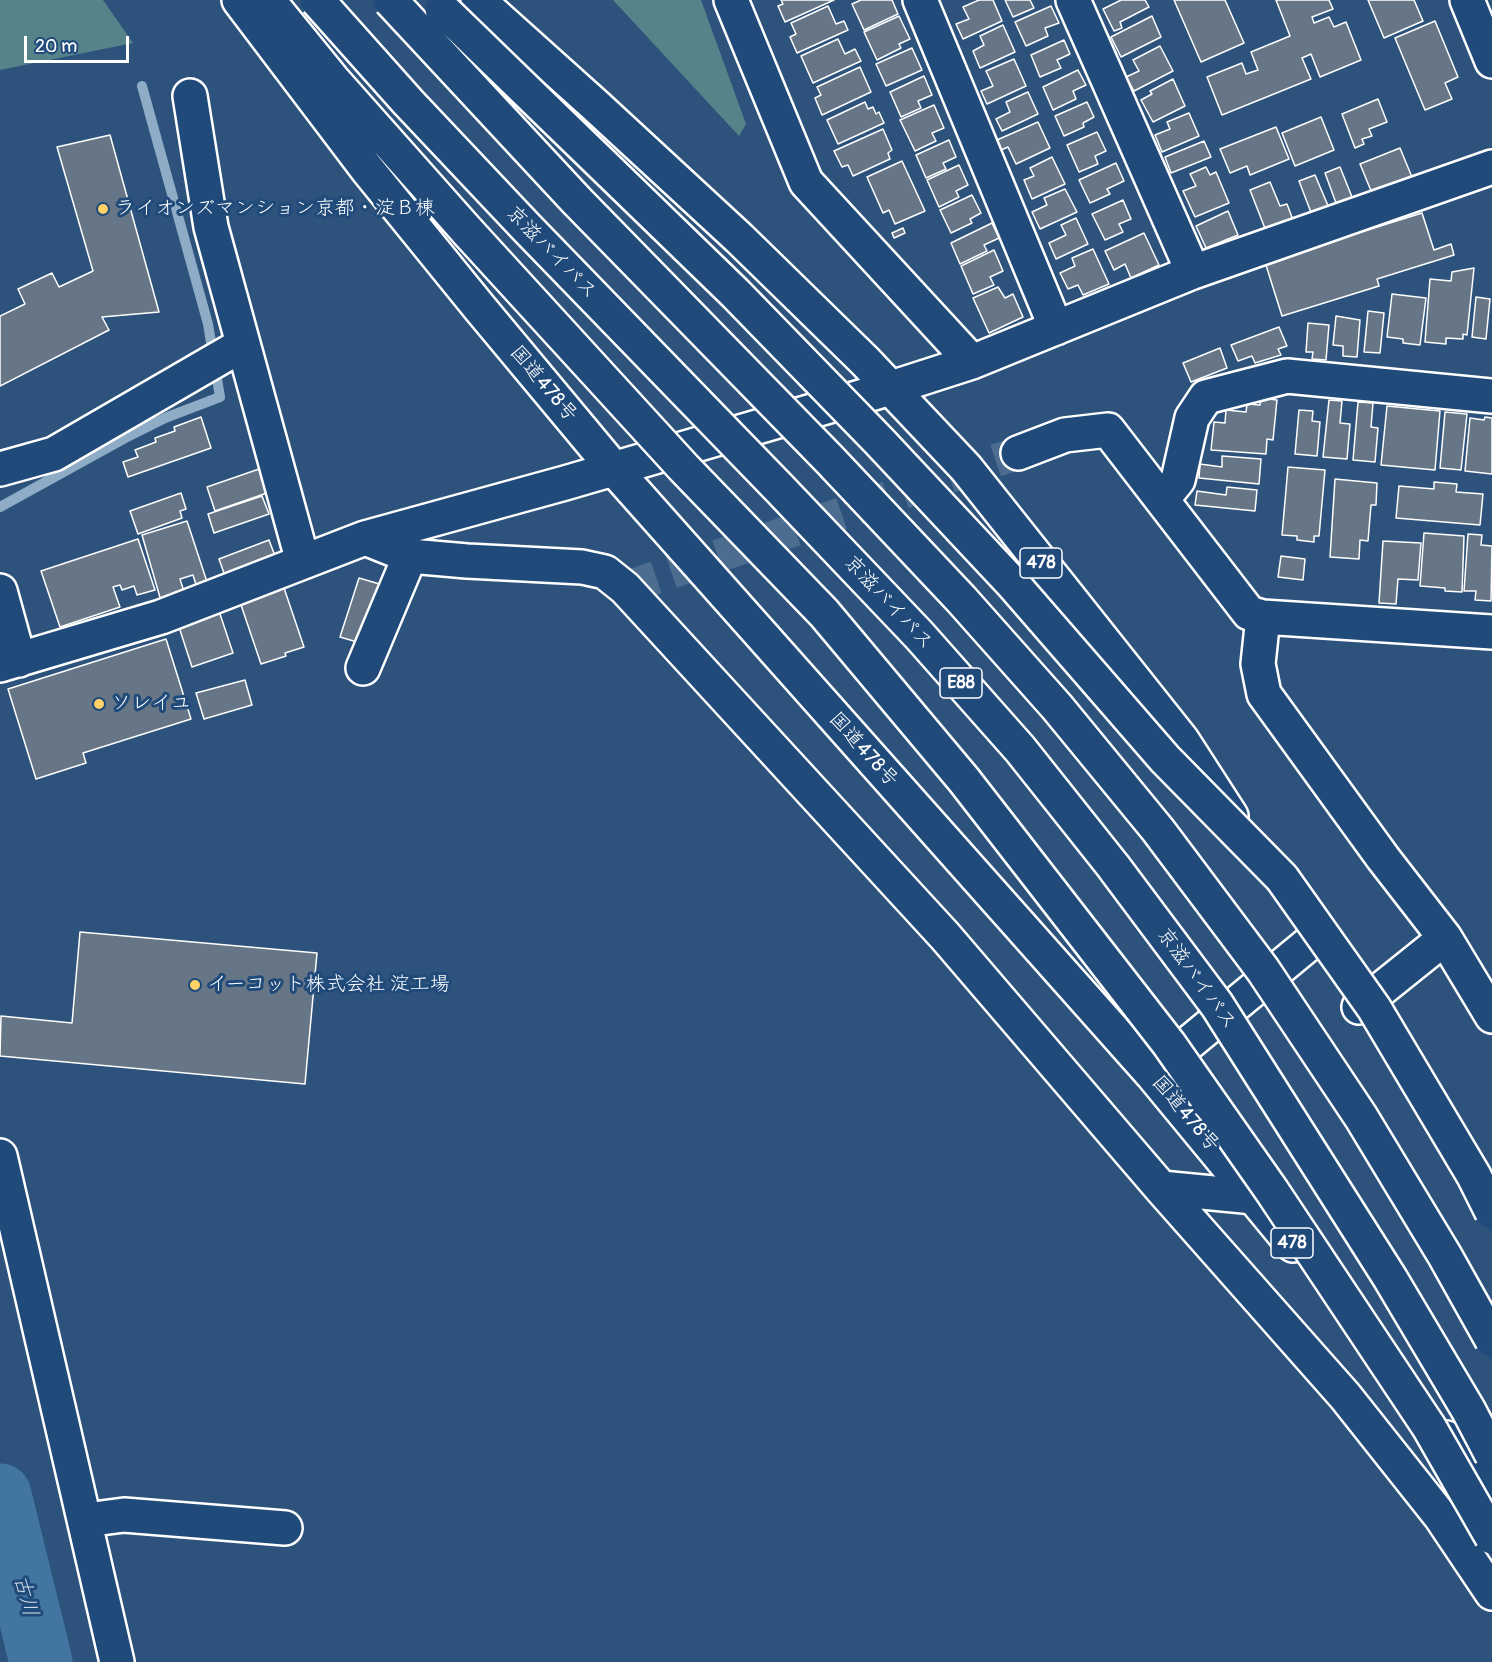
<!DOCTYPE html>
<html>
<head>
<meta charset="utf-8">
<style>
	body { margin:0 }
	#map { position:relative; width:1492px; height:1662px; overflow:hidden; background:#2d537c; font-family:Pangolin,sans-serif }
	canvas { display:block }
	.scale { position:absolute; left:24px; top:36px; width:105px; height:27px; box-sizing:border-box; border:3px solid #fff; border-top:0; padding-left:8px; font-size:18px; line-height:21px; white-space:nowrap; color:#fff; -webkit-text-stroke:4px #1f4a7a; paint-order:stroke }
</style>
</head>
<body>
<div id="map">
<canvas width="1492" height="1662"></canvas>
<div class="scale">20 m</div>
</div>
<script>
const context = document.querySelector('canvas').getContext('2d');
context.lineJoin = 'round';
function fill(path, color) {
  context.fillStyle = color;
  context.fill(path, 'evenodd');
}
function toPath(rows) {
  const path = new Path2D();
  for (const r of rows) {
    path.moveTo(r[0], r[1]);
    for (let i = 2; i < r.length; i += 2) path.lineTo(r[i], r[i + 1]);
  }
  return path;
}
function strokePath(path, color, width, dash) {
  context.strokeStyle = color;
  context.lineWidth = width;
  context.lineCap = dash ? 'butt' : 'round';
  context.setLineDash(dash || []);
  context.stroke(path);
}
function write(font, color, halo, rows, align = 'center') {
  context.font = font + ' Pangolin,"Klee One",sans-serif';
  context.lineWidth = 6;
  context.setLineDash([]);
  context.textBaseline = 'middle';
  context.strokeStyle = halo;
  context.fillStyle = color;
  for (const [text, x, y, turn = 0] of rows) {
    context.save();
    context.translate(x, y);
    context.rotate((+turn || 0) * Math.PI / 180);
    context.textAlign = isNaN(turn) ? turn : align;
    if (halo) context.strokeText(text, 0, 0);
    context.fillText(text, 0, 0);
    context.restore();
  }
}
fill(toPath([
	[0,0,103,0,133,43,0,70],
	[613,0,701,0,746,124,739,136]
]), '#56828a');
strokePath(toPath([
	[0,507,125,438,165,418,220,397,208,324,142,86]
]), '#8eacc5', 10);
strokePath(toPath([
	[0,1495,41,1662]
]), '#42759f', 63);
const building = toPath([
	[781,0,834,0,785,22,778,6,783,4,781,0],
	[861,0,892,0,898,14,864,30,852,4,861,0],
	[979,0,993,0,1002,21,963,39,956,24,969,19,963,7,979,0],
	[1005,0,1030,0,1034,8,1013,17,1005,0],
	[1121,0,1145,0,1149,7,1120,22,1122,28,1114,31,1103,9,1121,0],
	[1174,0,1225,0,1244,43,1201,62,1174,0],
	[1276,0,1329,0,1333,9,1312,17,1314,23,1329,17,1334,27,1346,22,1361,60,1320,77,1311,54,1302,58,1311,79,1222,115,1207,77,1242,63,1246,74,1258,70,1251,52,1290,36,1276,0],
	[1368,0,1414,0,1423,21,1384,38,1368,0],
	[828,6,836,24,844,21,848,30,797,53,790,37,796,34,791,23,828,6],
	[1051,6,1059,23,1045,28,1048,36,1026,46,1015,22,1051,6],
	[899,16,910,39,899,44,901,48,877,60,864,32,899,16],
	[1152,16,1161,37,1121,57,1111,37,1152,16],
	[1435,21,1458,77,1445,83,1452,99,1425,110,1395,38,1435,21],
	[1003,25,1015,52,980,68,973,51,984,45,980,36,1003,25],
	[838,39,845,54,855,49,861,61,813,83,801,56,838,39],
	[1064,40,1070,54,1057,60,1061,68,1040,77,1031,55,1064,40],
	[1160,46,1173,71,1134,91,1126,77,1139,71,1133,60,1160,46],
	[912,48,922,70,886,86,876,64,912,48],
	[1014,59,1026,86,987,104,981,91,993,86,986,71,1014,59],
	[860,67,871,92,822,115,815,98,821,95,817,87,860,67],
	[1078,70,1086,85,1073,91,1076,99,1053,110,1043,87,1078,70],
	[924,76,932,95,918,101,921,108,901,117,890,92,924,76],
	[1173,79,1185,106,1153,122,1141,100,1152,94,1150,91,1173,79],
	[1028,92,1038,114,1002,131,996,119,1010,112,1006,102,1028,92],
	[1378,99,1387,122,1369,129,1372,136,1362,139,1364,144,1355,148,1342,114,1378,99],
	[865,102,868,109,873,107,876,114,879,112,884,123,838,144,827,120,865,102],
	[1087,102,1094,117,1083,123,1084,127,1064,136,1055,116,1087,102],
	[934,105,944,128,932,133,936,141,915,151,900,120,934,105],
	[1189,113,1199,136,1162,152,1155,135,1170,129,1167,122,1189,113],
	[1321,117,1334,150,1295,166,1282,133,1321,117],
	[1038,122,1050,148,1016,164,1008,147,1001,150,997,140,1038,122],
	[1276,127,1289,159,1250,175,1247,166,1230,173,1220,149,1276,127],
	[883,129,892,150,888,153,890,159,853,176,848,165,842,167,834,151,883,129],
	[1097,132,1106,151,1095,156,1098,164,1079,172,1067,145,1097,132],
	[110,135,159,312,102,317,109,330,0,386,0,316,25,304,18,289,52,273,59,287,93,271,57,147,110,135],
	[949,140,956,157,943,163,946,169,926,178,916,155,949,140],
	[1204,141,1211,157,1171,173,1165,157,1204,141],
	[1400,148,1414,182,1374,198,1360,164,1400,148],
	[1052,157,1065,184,1032,199,1024,180,1034,176,1030,168,1052,157],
	[902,161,925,211,895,224,889,210,883,213,867,177,902,161],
	[1116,163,1124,181,1107,189,1110,194,1090,203,1079,180,1116,163],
	[959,165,968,185,956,191,959,197,939,207,927,180,959,165],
	[1206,167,1210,175,1216,172,1229,203,1195,217,1183,191,1196,186,1190,174,1206,167],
	[1340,167,1352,197,1336,203,1325,173,1340,167],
	[1315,175,1329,208,1312,215,1299,181,1315,175],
	[1270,182,1280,206,1287,204,1293,220,1266,231,1250,190,1270,182],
	[1065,189,1077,212,1040,229,1032,212,1047,205,1044,198,1065,189],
	[972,195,981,213,970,219,972,223,951,233,940,210,972,195],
	[1123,200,1131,219,1119,224,1123,232,1105,240,1092,214,1123,200],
	[1228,211,1238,235,1206,248,1196,226,1228,211],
	[1422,213,1434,250,1451,244,1454,255,1377,279,1379,286,1282,316,1265,262,1422,213],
	[1076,218,1088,244,1056,259,1049,243,1066,235,1061,225,1076,218],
	[992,223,999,238,984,245,987,251,960,264,951,243,992,223],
	[903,228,905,233,894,238,892,233,903,228],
	[1144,233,1159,265,1131,278,1125,264,1114,270,1105,251,1144,233],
	[1093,249,1109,284,1083,295,1078,285,1068,289,1060,273,1075,266,1072,258,1093,249],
	[994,250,1003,271,990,277,994,285,973,294,961,266,994,250],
	[1474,268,1467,335,1463,334,1463,339,1446,338,1446,344,1425,342,1430,279,1451,281,1452,272,1474,268],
	[998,287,1005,298,1013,294,1023,317,989,333,973,298,998,287],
	[1392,294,1426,298,1420,345,1403,343,1403,339,1387,337,1392,294],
	[1476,297,1490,299,1486,339,1472,337,1476,297],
	[1368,311,1384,313,1380,353,1364,352,1368,311],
	[1336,316,1360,320,1357,357,1343,356,1343,346,1333,345,1336,316],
	[1308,323,1329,325,1326,360,1312,359,1313,352,1306,352,1308,323],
	[1279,327,1287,346,1278,349,1281,355,1255,363,1252,356,1238,361,1231,345,1279,327],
	[1220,348,1227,368,1191,382,1183,363,1220,348],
	[1261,398,1277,400,1273,440,1267,439,1266,454,1211,450,1214,422,1225,423,1226,410,1246,412,1247,404,1260,405,1261,398],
	[1329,400,1342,401,1340,423,1350,424,1347,459,1323,457,1329,400],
	[1358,402,1373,403,1371,427,1378,428,1375,462,1353,460,1358,402],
	[1387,406,1440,411,1435,470,1381,465,1387,406],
	[1299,410,1313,411,1312,421,1320,422,1317,456,1295,454,1299,410],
	[1445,412,1467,414,1461,470,1440,468,1445,412],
	[201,417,211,448,128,477,123,462,138,457,135,450,156,442,155,438,175,431,174,427,201,417],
	[1485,417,1492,418,1492,474,1465,471,1470,418,1484,420,1485,417],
	[1222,456,1261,459,1259,484,1199,478,1200,464,1222,467,1222,456],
	[1288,467,1325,470,1319,536,1314,536,1314,542,1297,540,1297,536,1282,535,1288,467],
	[259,469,267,493,215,511,207,487,259,469],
	[1335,479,1377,483,1376,505,1371,505,1368,541,1360,540,1359,559,1330,557,1335,479],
	[1434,482,1457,484,1456,492,1483,494,1480,525,1396,518,1399,486,1434,489,1434,482],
	[1227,487,1257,490,1255,511,1195,505,1197,491,1226,495,1227,487],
	[181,493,186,509,180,511,182,518,138,534,130,511,181,493],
	[262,496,269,514,214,533,208,514,262,496],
	[187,521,209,588,198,591,193,575,180,579,185,595,161,601,142,535,187,521],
	[1424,533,1464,536,1462,592,1445,591,1445,588,1420,586,1424,533],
	[1468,534,1482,535,1481,545,1492,546,1491,601,1475,600,1476,591,1464,591,1468,534],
	[138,539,155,590,137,595,134,586,122,590,120,585,113,587,120,607,60,627,41,571,138,539],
	[269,540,275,556,225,576,219,559,269,540],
	[1383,541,1421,543,1418,580,1398,579,1396,604,1379,603,1383,541],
	[1281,556,1305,559,1303,580,1278,577,1281,556],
	[359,578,383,585,364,644,340,637,359,578],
	[284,588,304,647,285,653,286,656,261,664,240,602,284,588],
	[219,611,233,653,192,667,178,624,219,611],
	[166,639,191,719,83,753,86,763,36,779,8,689,166,639],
	[245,680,252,705,204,719,196,693,245,680],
	[80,932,317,953,305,1084,0,1056,1,1016,72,1023,80,932]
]);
fill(building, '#667686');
strokePath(building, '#fff', 1.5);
strokePath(toPath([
	[625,588,1018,453]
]), '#4c6d90', 33, [33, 16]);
const minor = toPath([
	[731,0,806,182,972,362],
	[920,0,1056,328],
	[1073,0,1193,272],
	[1467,0,1492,61],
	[190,96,211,227,303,562],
	[1018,453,1065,435,1108,430,1249,613,1263,617,1492,632],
	[0,469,54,454,242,345],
	[1162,500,1178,480,1192,418,1206,397,1287,376,1492,396],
	[365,538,410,556,467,561,582,567,605,572,625,588,945,936,1161,1188,1345,1396,1441,1517,1492,1593],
	[0,591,19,660],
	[1263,617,1258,664,1264,694,1383,858,1445,938,1492,1016],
	[0,665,161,617,365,538,565,483,891,388,972,362,1193,272,1492,167],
	[363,668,410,556],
	[1359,1007,1445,938],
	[1155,1071,1312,941],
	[0,1156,117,1662],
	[1161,1188,1254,1197],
	[101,1518,124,1515,285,1528]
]);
const highway = toPath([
	[239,0,367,169,479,307,614,469,1152,1074,1293,1245],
	[268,0,333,80,468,232],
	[478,0,596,106,739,238,865,361,966,468,1182,740,1231,816],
	[1447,1438,1492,1496]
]);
strokePath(minor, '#fff', 38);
strokePath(highway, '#fff', 38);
strokePath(minor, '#1f4a7a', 33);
strokePath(highway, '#1f4a7a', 33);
const highwayBridge = toPath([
	[317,0,408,102,526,227,780,489,919,635,1020,749,1113,866,1217,1005,1390,1278,1469,1411,1492,1455],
	[390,0,577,201,829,459,961,599,1057,707,1158,830,1263,970,1361,1117,1445,1256,1492,1340],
	[442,9,735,293,879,441,1013,584,1165,759,1282,878,1374,1008,1474,1176,1492,1212],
	[468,232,684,468,824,613,964,780,1169,1044,1272,1191,1429,1427,1492,1537]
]);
strokePath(highwayBridge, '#fff', 38, []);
strokePath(highwayBridge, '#1f4a7a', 33);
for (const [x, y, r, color] of [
	[103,209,6,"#ffd166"],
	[99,704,6,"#ffd166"],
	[195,985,6,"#ffd166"]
]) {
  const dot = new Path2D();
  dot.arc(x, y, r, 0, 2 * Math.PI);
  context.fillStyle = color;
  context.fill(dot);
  strokePath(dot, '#1f4a7a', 2);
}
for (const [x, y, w] of [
	[1041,563,42],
	[961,683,42],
	[1292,1243,42]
]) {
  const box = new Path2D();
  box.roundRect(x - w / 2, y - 15, w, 30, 4.5);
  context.fillStyle = '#1f4a7a';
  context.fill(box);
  strokePath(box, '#fff', 1.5);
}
write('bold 18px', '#fff', null, [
	["478",1041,563],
	["E88",961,683],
	["478",1292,1243]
]);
write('20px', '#fff', '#1f4a7a', [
	["ライオンズマンション京都・淀Ｂ棟",115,209],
	["ソレイユ",111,704],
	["イーコット株式会社 淀工場",207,985]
], 'left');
write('20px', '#fff', '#1f4a7a', [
	["京滋バイパス",551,253,46],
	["国道478号",543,384,50],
	["京滋バイパス",888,603,47],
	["国道478号",863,750,48],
	["京滋バイパス",1196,979,54],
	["国道478号",1185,1114,50]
]);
write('italic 21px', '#d0dce7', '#1f4a7a', [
	["古川",25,1596,76]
]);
</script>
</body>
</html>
